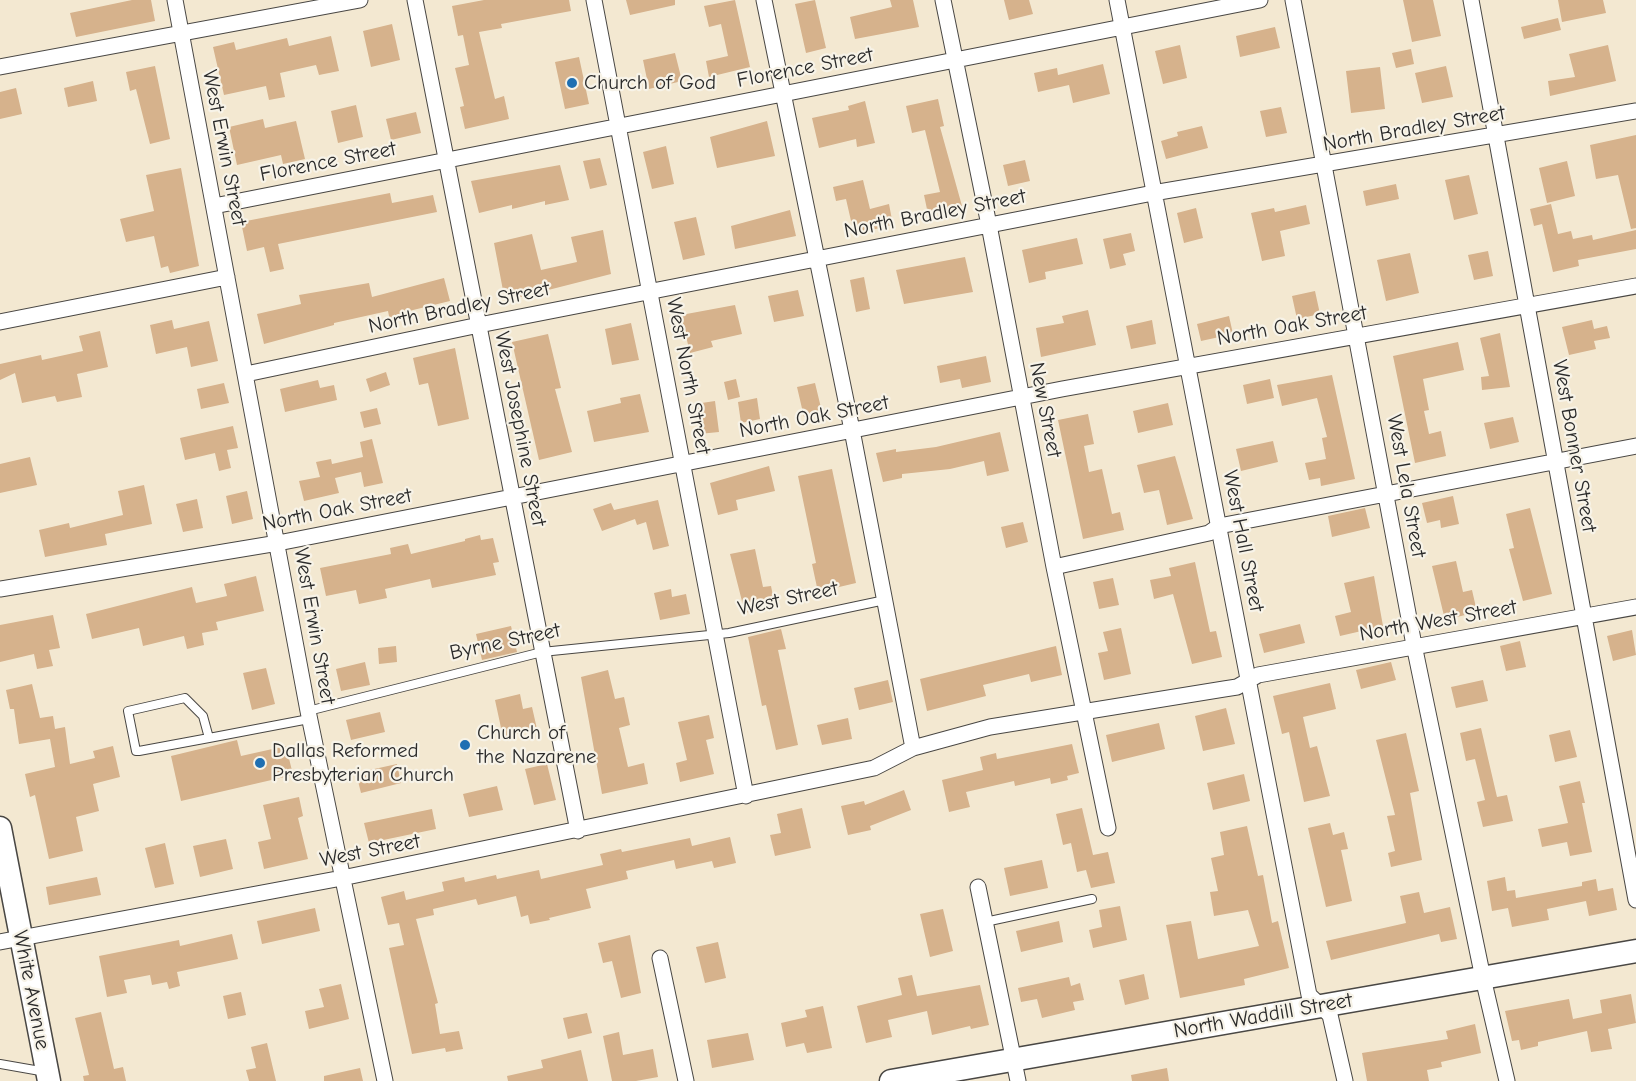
<!DOCTYPE html>
<html>
<head>
<meta charset="utf-8">
<style>
	body { margin:0 }
	canvas { display:block; background:#f3e8d1 }
</style>
</head>
<body>
<canvas width="1636" height="1081"></canvas>
<script>
const context = document.querySelector('canvas').getContext('2d');
context.lineJoin = 'round';
function fill(path, color) {
  context.fillStyle = color;
  context.fill(path, 'evenodd');
}
function toPath(rows) {
  const path = new Path2D();
  for (const r of rows) {
    path.moveTo(r[0], r[1]);
    for (let i = 2; i < r.length; i += 2) path.lineTo(r[i], r[i + 1]);
  }
  return path;
}
function strokePath(path, color, width, dash) {
  context.strokeStyle = color;
  context.lineWidth = width;
  context.lineCap = dash ? 'butt' : 'round';
  context.setLineDash(dash || []);
  context.stroke(path);
}
function write(font, color, halo, rows, align = 'center') {
  context.font = font + ' "Comic Neue",sans-serif';
  context.lineWidth = 4.5;
  context.setLineDash([]);
  context.textBaseline = 'middle';
  context.strokeStyle = halo;
  context.fillStyle = color;
  for (const [text, x, y, turn = 0] of rows) {
    context.save();
    context.translate(x, y);
    context.rotate((+turn || 0) * Math.PI / 180);
    context.textAlign = isNaN(turn) ? turn : align;
    if (halo) context.strokeText(text, 0, 0);
    context.fillText(text, 0, 0);
    context.restore();
  }
}
fill(toPath([
	[132,0,151,0,155,21,76,37,70,13],
	[484,0,569,0,571,11,501,24,502,28,479,32,495,99,504,96,509,119,465,129,460,107,464,106,455,68,469,65,463,35,458,36,452,6],
	[626,0,675,0,675,5,630,15],
	[735,0,750,67,709,77,706,61,728,56,721,24,709,27,704,6],
	[815,0,826,48,806,53,795,4],
	[890,0,913,0,919,27,855,39,850,17,892,7],
	[1004,0,1029,0,1033,14,1009,20],
	[1403,0,1433,0,1441,36,1412,42],
	[1558,0,1603,0,1606,13,1562,22],
	[1558,18,1561,30,1524,39,1521,27],
	[392,24,400,60,371,67,363,31],
	[1275,27,1280,48,1240,57,1236,36],
	[331,36,339,71,319,75,316,65,280,73,285,97,269,100,266,86,224,95,213,47,234,42,236,50,287,38,289,46],
	[1180,45,1187,78,1163,84,1155,51],
	[1608,45,1616,81,1550,96,1548,81,1575,77,1569,54],
	[1411,49,1414,64,1396,68,1392,53],
	[675,53,682,81,649,89,643,60],
	[579,57,589,104,565,109,555,62],
	[1103,64,1110,94,1073,103,1069,85,1038,92,1034,73,1057,68,1058,75],
	[155,66,170,139,150,144,136,89,130,91,126,72],
	[1446,66,1453,97,1422,103,1415,73],
	[1380,67,1385,109,1351,113,1346,71],
	[93,81,97,101,68,107,64,88],
	[16,88,22,114,0,119,0,92],
	[938,99,944,126,940,127,962,206,928,214,924,195,940,192,925,130,912,133,906,106],
	[865,101,875,143,857,147,856,139,819,148,812,118,849,110,848,106],
	[356,105,363,137,338,143,331,111],
	[1281,107,1287,133,1266,137,1260,111],
	[416,112,421,133,391,140,386,119],
	[263,119,265,128,296,121,305,159,283,164,281,155,237,165,229,127],
	[767,121,775,156,717,168,710,137],
	[1202,126,1208,148,1166,159,1161,141,1178,136,1177,132],
	[1636,135,1636,228,1631,229,1618,175,1596,179,1590,145],
	[666,146,674,184,652,189,643,152],
	[600,158,607,185,590,189,583,161],
	[1025,160,1030,181,1008,186,1003,165],
	[1567,161,1575,196,1547,203,1539,168],
	[560,165,569,200,545,205,545,201,512,209,512,205,479,213,471,181],
	[181,168,199,266,170,273,168,266,161,268,154,236,126,242,120,219,154,211,146,175],
	[1469,175,1478,214,1454,220,1445,180],
	[863,180,870,209,889,204,893,225,854,234,846,199,836,201,833,187],
	[1396,184,1399,199,1366,206,1363,191],
	[390,193,392,203,433,195,437,212,278,244,284,269,270,272,264,247,247,251,241,222],
	[1551,204,1558,234,1571,231,1573,239,1592,235,1593,240,1636,230,1636,249,1578,260,1579,266,1553,272,1542,224,1534,226,1530,209],
	[1306,205,1310,224,1280,231,1285,256,1262,261,1251,213,1274,208,1275,212],
	[1196,208,1203,238,1184,243,1177,213],
	[790,210,796,236,735,249,731,226],
	[696,217,705,255,683,260,674,222],
	[603,230,611,274,505,301,494,243,532,234,541,270,577,262,571,237],
	[1131,233,1135,251,1123,254,1126,265,1110,269,1103,239],
	[1077,238,1083,264,1045,272,1046,279,1029,283,1022,250],
	[1488,251,1493,276,1474,280,1468,255],
	[1410,253,1419,293,1386,301,1377,260],
	[965,257,973,292,904,304,896,270],
	[864,277,870,309,856,312,850,280],
	[444,278,450,301,409,311,410,316,390,321,388,311,334,323,334,325,264,344,257,314,301,304,299,295,369,283,372,297],
	[798,290,804,316,774,322,768,296],
	[1315,291,1320,314,1297,319,1292,296],
	[735,305,742,334,711,341,713,347,690,353,681,315],
	[1088,310,1096,345,1041,357,1036,328,1064,323,1062,316],
	[1229,316,1233,334,1201,341,1197,324],
	[172,320,174,329,209,321,218,361,191,367,187,347,156,354,150,325],
	[1152,320,1156,344,1131,349,1126,326],
	[1592,320,1594,329,1607,326,1610,338,1594,341,1596,349,1569,355,1562,327],
	[631,323,639,360,612,365,605,329],
	[100,331,108,367,77,374,82,397,57,402,55,396,22,403,15,373,0,380,0,364,41,355,42,360,83,351,79,336],
	[1500,333,1510,387,1482,390,1481,377,1489,376,1480,338],
	[548,334,561,388,555,389,572,452,539,460,512,342],
	[1458,342,1464,370,1423,379,1429,410,1424,411,1429,434,1441,431,1446,456,1415,463,1393,356],
	[455,348,469,419,438,426,428,383,419,385,413,358],
	[986,356,991,382,962,388,960,379,940,383,937,366],
	[386,372,390,385,370,392,366,379],
	[1332,375,1355,479,1321,486,1320,478,1309,480,1305,463,1326,459,1322,438,1327,437,1317,398,1282,406,1277,385],
	[736,379,740,397,728,400,724,382],
	[1270,379,1274,398,1247,404,1243,385],
	[318,380,320,388,334,385,337,400,285,412,280,389],
	[224,383,229,403,201,409,197,389],
	[815,383,822,412,804,417,797,387],
	[640,394,649,432,594,442,587,411,621,403,620,398],
	[757,398,760,419,741,423,738,402],
	[715,401,719,432,699,434,695,404],
	[1168,403,1173,425,1138,433,1133,411],
	[377,408,381,424,364,428,360,412],
	[1088,414,1094,444,1084,446,1089,472,1102,469,1112,514,1120,512,1124,530,1083,539,1058,420],
	[1513,417,1519,442,1490,449,1484,423],
	[233,426,238,448,227,450,231,468,219,471,215,453,185,460,180,438],
	[1000,432,1009,471,987,476,984,461,950,469,902,474,902,478,883,482,876,453,896,449,896,452,936,447],
	[372,439,383,483,364,487,361,472,335,478,339,493,304,501,299,481,320,477,316,462,331,459,332,464,363,457,360,442],
	[1273,441,1278,462,1241,471,1236,449],
	[1175,456,1193,519,1167,525,1159,490,1144,493,1137,465],
	[30,457,37,485,0,493,0,464],
	[769,466,775,491,736,500,738,510,718,515,710,483],
	[832,469,856,583,818,592,812,564,816,563,798,476],
	[144,485,152,524,105,534,107,545,45,557,39,530,69,523,70,528,123,515,118,491],
	[247,491,253,519,232,524,226,496],
	[1453,496,1459,524,1441,528,1440,520,1427,523,1422,503],
	[197,499,203,528,183,532,176,504],
	[658,500,669,546,653,550,646,522,637,525,635,519,602,531,593,509,611,503,614,510],
	[1365,508,1370,528,1332,537,1328,516],
	[1530,508,1552,594,1523,601,1509,549,1514,548,1506,514],
	[1023,522,1028,542,1006,548,1001,527],
	[480,535,481,540,493,538,499,562,493,563,496,575,432,588,430,579,385,589,387,598,359,604,356,590,326,596,320,568,391,554,390,548,408,544,411,554,465,541,465,539],
	[755,549,763,587,771,586,775,606,745,613,730,554],
	[1456,561,1463,592,1472,590,1477,612,1445,620,1432,566],
	[1195,562,1210,632,1216,631,1222,657,1192,664,1173,594,1154,599,1150,580,1171,576,1169,568],
	[256,576,264,611,216,622,218,630,202,633,204,645,187,649,184,636,143,646,139,628,92,639,86,614,192,587,196,603,227,596,224,584],
	[1374,576,1383,626,1340,636,1335,616,1351,612,1344,583],
	[1113,578,1119,605,1099,609,1093,582],
	[671,589,672,597,686,594,690,614,660,620,654,593],
	[53,615,60,648,49,650,53,666,37,669,34,654,0,662,0,625],
	[1300,624,1305,643,1264,653,1259,634],
	[511,626,517,652,482,660,476,634],
	[1121,628,1131,674,1104,680,1098,653,1108,651,1103,632],
	[781,629,786,649,778,650,798,745,776,750,766,705,762,706,748,637],
	[1632,630,1636,655,1613,661,1607,636],
	[1520,641,1526,667,1506,671,1500,646],
	[396,646,397,662,379,664,378,648],
	[1056,646,1062,675,1031,682,1029,674,983,685,986,696,927,711,920,679],
	[365,662,370,685,341,691,336,669],
	[1391,662,1396,680,1361,689,1356,670],
	[266,668,275,704,252,710,243,673],
	[608,670,615,699,624,697,630,725,619,728,628,767,644,763,648,784,602,794,581,677],
	[888,680,893,702,859,710,854,688],
	[1483,680,1488,701,1456,708,1451,687],
	[1330,683,1336,709,1303,717,1310,748,1317,746,1330,796,1304,802,1289,732,1282,734,1273,696],
	[32,684,40,718,53,716,55,729,65,727,70,764,95,758,93,751,113,746,120,777,93,784,99,811,76,817,83,851,49,859,35,795,30,797,25,774,55,767,50,739,19,744,14,709,10,709,6,690],
	[520,694,523,709,532,707,537,729,503,737,495,700],
	[1226,708,1235,744,1203,751,1195,716],
	[380,712,385,732,351,740,346,720],
	[709,715,714,738,706,740,714,774,680,782,676,763,687,760,678,722],
	[848,718,852,739,822,745,817,725],
	[1159,723,1165,749,1112,762,1106,735],
	[1481,728,1497,797,1507,795,1513,821,1483,827,1477,802,1485,800,1475,759,1466,761,1460,733],
	[1570,730,1577,757,1555,762,1549,735],
	[1406,733,1419,791,1410,793,1422,860,1391,867,1388,853,1395,851,1387,816,1395,815,1376,740],
	[237,740,241,756,286,746,293,775,181,801,171,756],
	[1072,744,1079,773,1067,776,1068,780,1051,784,1050,778,1015,786,1014,781,966,792,970,807,949,812,942,780,983,770,980,757,996,753,997,759],
	[397,764,401,783,361,793,356,773],
	[547,764,556,800,534,805,525,769],
	[1244,774,1250,801,1213,810,1207,783],
	[1580,781,1585,803,1582,803,1592,852,1570,856,1567,842,1542,847,1538,829,1568,823,1559,786],
	[497,786,503,810,469,817,463,794],
	[904,790,911,810,870,826,871,830,848,835,841,806,864,801,865,805],
	[299,797,303,816,298,818,308,859,264,869,258,842,271,839,263,805],
	[802,808,811,848,775,856,770,835,781,833,777,814],
	[1082,808,1093,855,1108,852,1115,883,1091,888,1086,870,1077,872,1071,843,1063,845,1056,814],
	[432,809,436,829,369,843,364,823],
	[1330,823,1333,835,1344,832,1348,849,1341,850,1352,901,1326,907,1308,828],
	[1247,826,1258,876,1263,875,1272,923,1278,921,1289,968,1244,979,1245,985,1180,998,1166,925,1191,921,1198,959,1259,946,1248,910,1214,916,1210,892,1218,891,1211,858,1224,855,1220,832],
	[730,837,736,863,714,868,712,861,676,869,674,860,626,871,628,879,586,889,591,908,549,918,550,920,530,924,528,915,521,917,516,896,478,905,476,899,433,909,434,915,416,919,438,1003,435,1004,440,1034,459,1031,463,1049,446,1052,445,1048,412,1054,389,948,404,945,399,923,388,925,381,897,404,891,406,900,444,891,442,882,464,877,465,882,496,875,497,879,539,870,541,879,603,865,600,854,621,849,622,852,690,838,692,846],
	[226,839,233,869,200,877,193,846],
	[165,843,174,884,155,888,145,848],
	[1042,860,1048,888,1010,896,1004,868],
	[97,877,101,895,49,905,46,887],
	[1505,877,1507,891,1515,890,1516,898,1582,886,1582,882,1596,879,1598,891,1613,888,1617,910,1589,916,1586,901,1547,909,1549,920,1512,927,1508,908,1492,911,1487,881],
	[1419,892,1424,913,1450,907,1457,939,1441,942,1439,934,1331,960,1326,941,1406,923,1400,896],
	[1120,906,1127,940,1093,948,1089,930,1102,927,1099,910],
	[315,908,320,931,262,944,257,921],
	[943,909,953,951,930,957,920,914],
	[1059,921,1063,942,1021,952,1016,931],
	[232,934,238,959,177,972,180,986,169,989,167,982,152,985,150,975,124,980,127,993,107,997,99,956,179,940,180,946],
	[630,935,641,993,621,998,612,961,603,963,598,943],
	[718,942,726,978,705,983,696,947],
	[1144,974,1149,999,1125,1005,1119,980],
	[912,975,917,996,980,985,989,1025,971,1029,970,1026,932,1035,927,1011,888,1020,892,1037,866,1043,857,1006,902,995,898,978],
	[1069,977,1071,986,1080,983,1084,1000,1073,1002,1075,1010,1042,1018,1037,999,1021,1002,1018,988],
	[341,984,349,1019,309,1029,305,1011,324,1007,319,989],
	[241,992,246,1015,228,1019,223,996],
	[1631,994,1636,1023,1608,1029,1612,1049,1591,1052,1587,1031,1538,1042,1538,1046,1521,1050,1519,1040,1512,1041,1505,1011,1569,999,1573,1019,1602,1013,1600,1000],
	[823,1006,832,1048,807,1053,804,1043,786,1047,781,1023,807,1017,805,1010],
	[101,1012,114,1069,123,1067,126,1081,84,1081,83,1076,89,1075,75,1018],
	[587,1013,592,1033,568,1039,563,1018],
	[1475,1024,1481,1053,1441,1062,1442,1067,1427,1070,1429,1081,1367,1081,1362,1053,1448,1039,1446,1031],
	[619,1032,623,1055,653,1049,658,1077,636,1081,612,1081,603,1036],
	[748,1033,754,1060,712,1068,707,1040],
	[267,1043,276,1081,249,1081,246,1070,256,1068,251,1047],
	[581,1050,588,1081,508,1081,507,1076,543,1068,541,1060],
	[360,1068,363,1081,324,1081,324,1076],
	[1167,1068,1169,1081,1132,1081,1131,1075]
]), '#d6b28c');
const lane = toPath([
	[308,711,542,652,729,633,885,600],
	[209,738,203,716,185,698,128,711,136,751,139,751,209,738,309,719],
	[985,922,1092,899],
	[0,1064,46,1072]
]);
const street = toPath([
	[175,0,308,711,385,1081],
	[415,0,578,831],
	[594,0,746,796],
	[764,0,852,430,913,748],
	[943,0,989,225,1054,567,1108,828],
	[1117,0,1309,995,1330,1015,1345,1081],
	[1293,0,1414,645,1483,978,1507,1081],
	[1471,0,1636,900],
	[0,67,360,0],
	[214,206,1260,0],
	[0,322,227,277],
	[246,374,479,325,1153,193,1636,111],
	[1054,567,1209,533,1219,526,1636,446],
	[0,589,278,543,1062,389,1636,286],
	[978,887,1018,1081],
	[0,942,342,878,874,768,913,748,990,727,1224,689,1237,687,1258,675,1636,607],
	[660,958,686,1081]
]);
const secondary = toPath([
	[0,828,49,1081],
	[891,1081,1636,951]
]);
strokePath(lane, '#494744', 10);
strokePath(street, '#494744', 17);
strokePath(secondary, '#494744', 25);
strokePath(lane, '#fff', 8);
strokePath(street, '#fff', 15);
strokePath(secondary, '#fff', 22);
for (const [x, y, r, color] of [
	[572,83,6,"#1f6fb2"],
	[465,745,6,"#1f6fb2"],
	[260,763,6,"#1f6fb2"]
]) {
  const dot = new Path2D();
  dot.arc(x, y, r, 0, 2 * Math.PI);
  context.fillStyle = color;
  context.fill(dot);
  strokePath(dot, '#f7f3e8', 2);
}
write('21px', '#2b2b2b', '#f7f3e8', [
	["Florence Street",805,68,-11],
	["North Bradley Street",1414,129,-10],
	["West Erwin Street",224,148,79],
	["Florence Street",328,162,-11],
	["North Bradley Street",935,214,-11],
	["North Bradley Street",459,308,-12],
	["North Oak Street",1292,326,-10],
	["West North Street",688,376,79],
	["New Street",1045,410,79],
	["North Oak Street",814,417,-11],
	["West Josephine Street",520,429,79],
	["West Bonner Street",1574,446,80],
	["West Lela Street",1406,486,80],
	["North Oak Street",337,510,-11],
	["West Hall Street",1243,541,79],
	["West Street",788,599,-12],
	["North West Street",1438,621,-10],
	["West Erwin Street",314,626,80],
	["Byrne Street",505,642,-12],
	["West Street",370,851,-11],
	["White Avenue",31,990,79],
	["North Waddill Street",1263,1016,-10]
]);
write('21px', '#2b2b2b', '#f7f3e8', [
	["Church of God",584,83],
	["Church of",477,733],
	["the Nazarene",477,757],
	["Dallas Reformed",272,751],
	["Presbyterian Church",272,775]
], 'left');
</script>
</body>
</html>
